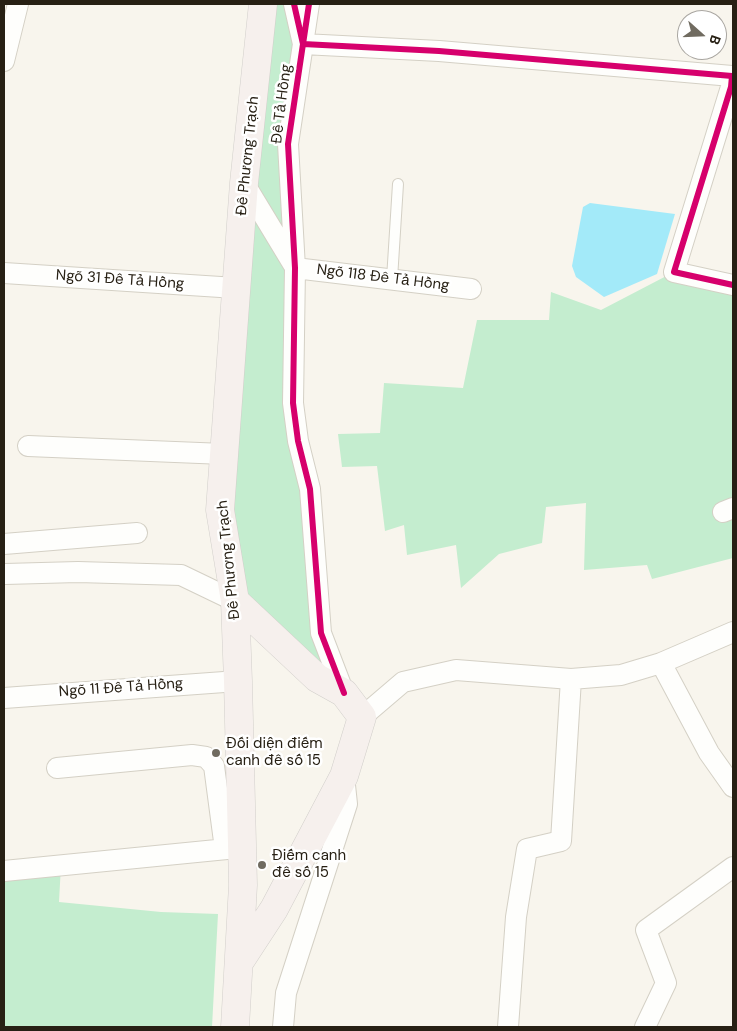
<!DOCTYPE html>
<html>
<head>
<meta charset="utf-8">
<style>
	body { margin:0 }
	#map { position:relative; width:737px; height:1031px; overflow:hidden; background:#f8f5ed; font-family:"DM Sans",sans-serif }
	canvas { display:block }
	.frame { position:absolute; inset:0; border:5px solid #272014; pointer-events:none }
	.north { position:absolute; left:677px; top:10px; width:50px; height:50px; box-sizing:border-box; background:#fff; border:1px solid #a9a6a1; border-radius:50%; rotate:110deg; font-size:14px; font-weight:700; line-height:20px; text-align:center; color:#272014 }
	.north::after { content:''; display:block; margin:auto; width:18px; height:22px; background:#706b60; clip-path:polygon(50% 0,100% 100%,50% 72%,0 100%) }
</style>
</head>
<body>
<div id="map">
<canvas width="737" height="1031"></canvas>
<div class="frame"></div>
<div class="north">B</div>
</div>
<script>
const context = document.querySelector('canvas').getContext('2d');
context.lineJoin = 'round';
function fill(path, color) {
  context.fillStyle = color;
  context.fill(path, 'evenodd');
}
function toPath(rows) {
  const path = new Path2D();
  for (const r of rows) {
    path.moveTo(r[0], r[1]);
    for (let i = 2; i < r.length; i += 2) path.lineTo(r[i], r[i + 1]);
  }
  return path;
}
function strokePath(path, color, width, dash) {
  context.strokeStyle = color;
  context.lineWidth = width;
  context.lineCap = dash ? 'butt' : 'round';
  context.setLineDash(dash || []);
  context.stroke(path);
}
function write(font, color, halo, rows, align = 'center') {
  context.font = font + ' "DM Sans",sans-serif';
  context.lineWidth = 5;
  context.setLineDash([]);
  context.textBaseline = 'middle';
  context.strokeStyle = halo;
  context.fillStyle = color;
  for (const [text, x, y, turn = 0] of rows) {
    context.save();
    context.translate(x, y);
    context.rotate((+turn || 0) * Math.PI / 180);
    context.textAlign = isNaN(turn) ? turn : align;
    if (halo) context.strokeText(text, 0, 0);
    context.fillText(text, 0, 0);
    context.restore();
  }
}
fill(toPath([
	[264,4,309,4,288,144,293,403,321,633,344,693,235,601,220,510],
	[674,272,733,285,733,558,652,579,647,565,584,570,586,503,546,507,542,543,499,554,461,588,456,545,407,555,404,525,385,531,377,466,342,467,338,434,380,433,384,383,463,388,477,320,549,320,551,292,601,310],
	[61,865,59,902,161,912,218,914,212,1027,4,1027,4,870]
]), '#c4edcf');
fill(toPath([
	[590,203,675,214,657,274,604,297,576,277,572,266,583,207]
]), '#a3eaf9');
const service = toPath([
	[392,279,398,184]
]);
const minor = toPath([
	[294,4,303,44,439,51,732,76,731,87,674,272,733,285],
	[309,4,288,144,295,268,293,403,298,441,310,489,321,633,344,693],
	[4,61,18,4],
	[244,183,293,264],
	[295,268,471,289],
	[4,273,236,288],
	[28,446,224,454],
	[723,512,733,508],
	[4,544,137,533],
	[5,574,78,572,181,575,235,601],
	[661,663,709,753,733,787],
	[4,698,238,681],
	[362,717,403,682,456,670,571,679,621,675,661,663,733,632],
	[57,768,192,755,206,757,214,766,225,849],
	[4,871,237,848],
	[283,1027,286,993,347,804,344,776],
	[508,1027,516,917,527,849,561,841,571,679],
	[645,1027,666,983,646,930,733,867]
]);
const primary = toPath([
	[235,601,317,678,344,693,362,717,344,776,274,909,240,961],
	[235,1027,243,885,238,681,235,601,220,510,244,183,263,4]
]);
strokePath(service, '#d4d0c5', 12);
strokePath(minor, '#d4d0c5', 22);
strokePath(primary, '#d1ceca', 29);
strokePath(service, '#fefefc', 10);
strokePath(minor, '#fefefc', 20);
strokePath(primary, '#f6f0ed', 28);
strokePath(toPath([
	[294,4,303,44,439,51,732,76,731,87,674,272,733,285],
	[309,4,288,144,295,268,293,403,298,441,310,489,321,633,344,693]
]), '#d6006c', 6);
for (const [x, y, r, color] of [
	[216,753,5,"#706b60"],
	[262,865,5,"#706b60"]
]) {
  const dot = new Path2D();
  dot.arc(x, y, r, 0, 2 * Math.PI);
  context.fillStyle = color;
  context.fill(dot);
  strokePath(dot, '#fff', 2);
}
write('15px', '#272014', '#fff', [
	["Đê Tả Hồng",282,104,-83],
	["Đê Phương Trạch",248,156,-84],
	["Ngõ 118 Đê Tả Hồng",383,278,7],
	["Ngõ 31 Đê Tả Hồng",120,280,4],
	["Đê Phương Trạch",229,560,-96],
	["Ngõ 11 Đê Tả Hồng",121,688,-4]
]);
write('15px', '#272014', '#fff', [
	["Đối diện điếm",226,744],
	["canh đê số 15",226,761],
	["Điếm canh",272,856],
	["đê số 15",272,873]
], 'left');
</script>
</body>
</html>
